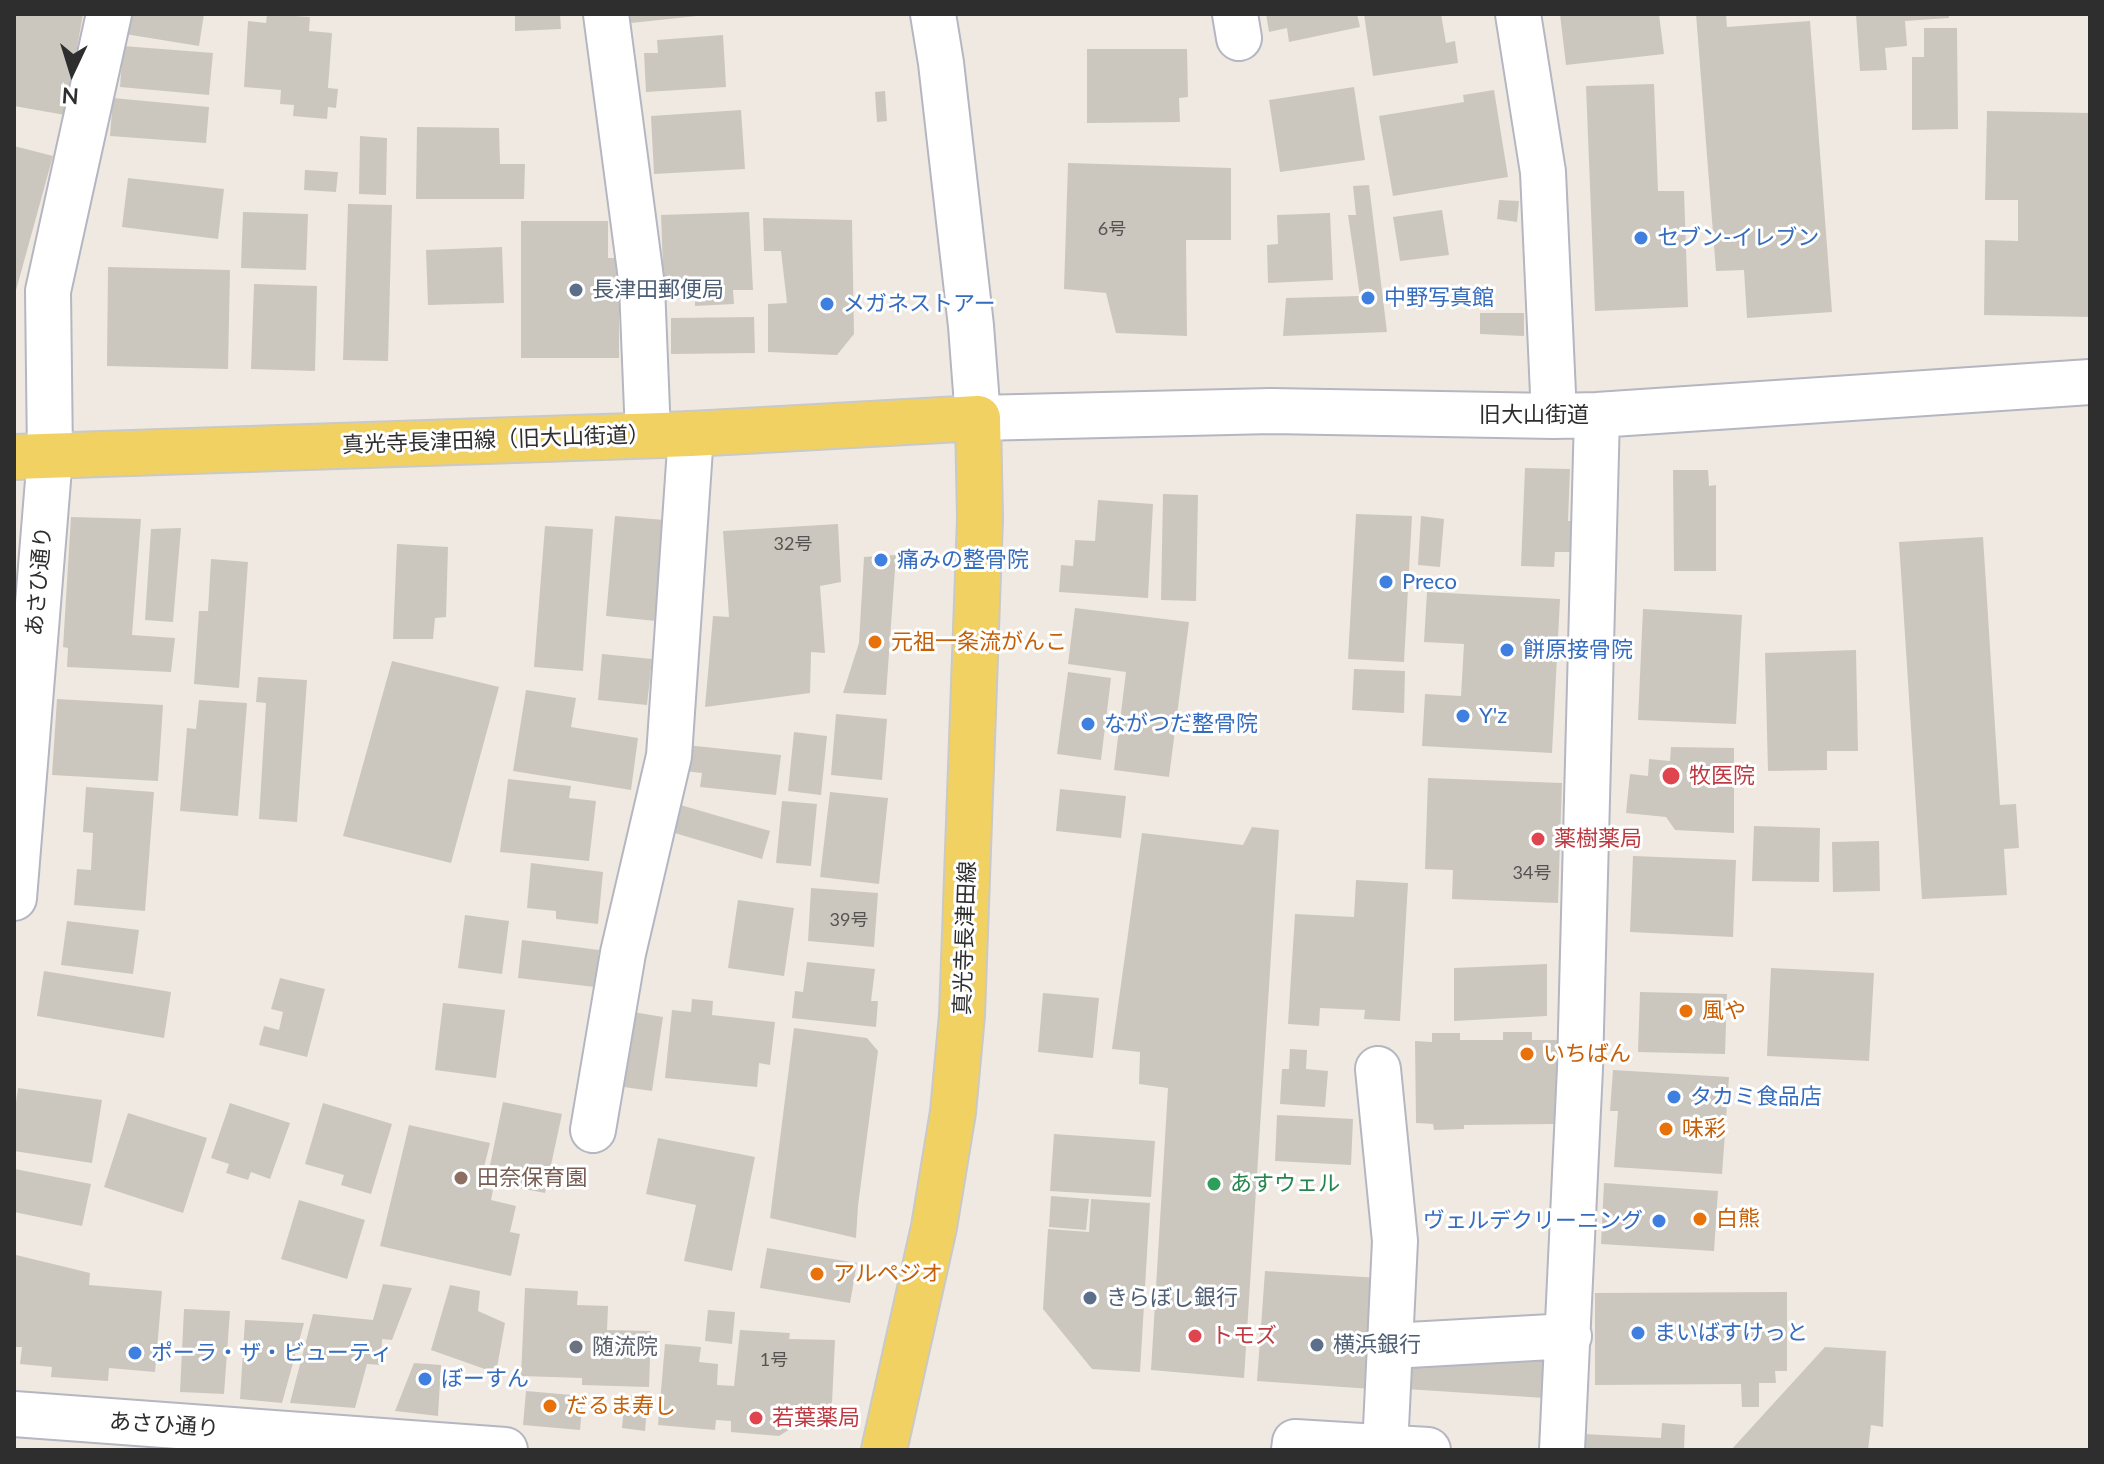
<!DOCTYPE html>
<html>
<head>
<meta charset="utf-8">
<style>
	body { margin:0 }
	#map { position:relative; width:2104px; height:1464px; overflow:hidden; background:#efe9e1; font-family:Lato,sans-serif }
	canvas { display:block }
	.frame { position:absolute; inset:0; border:16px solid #2e2e2e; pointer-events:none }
	.north { position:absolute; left:32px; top:32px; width:80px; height:80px; -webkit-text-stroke:6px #fff; paint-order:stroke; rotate:184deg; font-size:22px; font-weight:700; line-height:32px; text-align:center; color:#2e2e2e }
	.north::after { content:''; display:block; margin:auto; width:28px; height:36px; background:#2e2e2e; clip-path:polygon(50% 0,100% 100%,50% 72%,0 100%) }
</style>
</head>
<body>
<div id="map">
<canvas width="2104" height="1464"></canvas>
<div class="frame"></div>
<div class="north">N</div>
</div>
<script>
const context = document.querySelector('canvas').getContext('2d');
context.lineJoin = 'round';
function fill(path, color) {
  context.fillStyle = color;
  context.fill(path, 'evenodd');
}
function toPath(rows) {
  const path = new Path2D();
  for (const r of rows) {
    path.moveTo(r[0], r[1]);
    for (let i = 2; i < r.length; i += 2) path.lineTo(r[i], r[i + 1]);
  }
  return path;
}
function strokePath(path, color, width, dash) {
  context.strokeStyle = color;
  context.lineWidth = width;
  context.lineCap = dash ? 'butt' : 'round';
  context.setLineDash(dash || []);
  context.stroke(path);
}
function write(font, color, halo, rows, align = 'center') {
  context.font = font + ' Lato,"Noto Sans JP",sans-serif';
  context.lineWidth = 6;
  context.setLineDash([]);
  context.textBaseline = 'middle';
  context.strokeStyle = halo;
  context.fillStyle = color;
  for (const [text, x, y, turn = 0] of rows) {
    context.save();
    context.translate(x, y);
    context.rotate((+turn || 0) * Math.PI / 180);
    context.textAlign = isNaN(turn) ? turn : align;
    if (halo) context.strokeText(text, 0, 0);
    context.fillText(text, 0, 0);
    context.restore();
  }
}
fill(toPath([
	[14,14,83,14,65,115,14,106],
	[129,14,204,14,199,46,125,34],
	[267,14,310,17,309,31,332,33,328,88,338,89,336,108,328,107,327,119,293,116,294,105,280,104,281,90,244,87,248,21,266,23],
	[515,14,560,14,561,29,515,31],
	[630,14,696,14,697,16,631,23],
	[1266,14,1357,14,1360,27,1289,42,1287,28,1269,32],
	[1364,14,1441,14,1446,43,1455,41,1458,63,1373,76],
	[1560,14,1659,14,1664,54,1566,65],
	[1696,14,1726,14,1727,27,1810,21,1832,312,1747,318,1744,270,1716,271],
	[1856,14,1949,14,1949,18,1905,21,1907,46,1885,48,1887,70,1860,71],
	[1924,28,1957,28,1958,129,1912,130,1912,57,1924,57],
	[723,35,726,87,646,92,644,53,658,53,657,40],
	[123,46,213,53,209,95,120,87],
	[1087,49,1187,49,1188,97,1179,98,1180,122,1087,123],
	[1654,84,1658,191,1684,191,1688,307,1595,311,1586,86],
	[1354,87,1365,160,1280,172,1269,100],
	[1494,90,1508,177,1393,196,1379,116,1464,102,1463,95],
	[885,91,887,121,877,122,875,92],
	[113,98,209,107,206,143,110,136],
	[741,110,745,169,654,174,651,116],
	[1987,111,2090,113,2090,317,1984,315,1985,240,2018,241,2018,200,1985,200],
	[417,127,499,128,500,164,525,164,524,199,416,199],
	[360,136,387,138,386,195,359,194],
	[14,146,53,156,15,294,14,294],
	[1068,163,1231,168,1231,240,1186,240,1187,336,1116,333,1106,293,1064,289],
	[305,170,338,172,336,192,304,190],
	[128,178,224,189,218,239,122,227],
	[1369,185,1387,332,1283,336,1286,298,1360,296,1348,215,1356,215,1353,186],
	[1499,200,1519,201,1517,222,1497,219],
	[348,204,392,205,388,361,343,360],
	[1442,210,1449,255,1400,261,1393,217],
	[243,212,308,214,306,270,241,268],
	[749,212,753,290,733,290,734,304,695,306,695,293,664,295,661,215],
	[1330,213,1333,280,1268,283,1267,245,1278,244,1277,215],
	[763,218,852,220,854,334,837,355,768,352,768,304,787,303,781,251,764,251],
	[521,221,608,221,608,258,619,258,619,358,521,358],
	[502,247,504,303,428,305,426,250],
	[108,267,230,270,228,369,107,366],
	[254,284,317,286,315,371,251,369],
	[1480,313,1524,313,1524,336,1480,334],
	[754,317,755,353,671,354,671,318],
	[1525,468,1570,469,1568,521,1577,521,1575,552,1555,552,1554,567,1521,566],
	[1673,470,1708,470,1709,486,1716,485,1716,571,1674,571],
	[1163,494,1198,495,1196,601,1161,600],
	[1098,500,1153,504,1148,598,1059,592,1061,565,1073,566,1075,540,1095,541],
	[1356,514,1412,516,1404,662,1348,659],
	[615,516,665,520,656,621,606,616],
	[1421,516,1444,519,1440,567,1418,565],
	[71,517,141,519,132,635,175,638,171,672,67,667,68,648,63,647],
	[838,524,841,582,820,586,825,653,811,652,810,693,705,707,713,616,729,617,723,531],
	[545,526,593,529,583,671,534,667],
	[181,528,173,622,145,620,151,529],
	[1983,537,2000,805,2016,804,2019,848,2004,849,2007,895,1922,899,1899,542],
	[397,544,448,547,446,617,435,618,433,639,393,639],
	[896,555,886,695,843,693,859,643,864,557],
	[211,559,248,562,239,688,194,684,199,611,208,611],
	[1427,592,1560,599,1552,753,1422,746,1425,694,1461,696,1464,644,1424,642],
	[1075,608,1189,622,1169,777,1114,770,1126,672,1068,664],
	[1643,609,1742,615,1736,724,1638,720],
	[1856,650,1858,751,1827,751,1827,770,1768,771,1765,653],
	[602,654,652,659,647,705,598,700],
	[392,661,499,687,451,863,343,836],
	[1354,669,1405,671,1404,713,1352,710],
	[1068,672,1111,678,1101,760,1057,754],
	[258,677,307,680,297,822,259,819,266,703,256,702],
	[526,690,576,698,571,727,638,738,631,790,513,771],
	[57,699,163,705,158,781,52,775],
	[199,700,247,703,238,816,180,811,187,728,196,729],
	[836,714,887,719,882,780,831,775],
	[794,732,827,736,821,795,788,791],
	[686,745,781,755,776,795,700,787,702,773,684,771],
	[1671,747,1734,748,1734,833,1675,830,1666,817,1626,813,1630,774,1648,776,1649,759,1670,761],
	[1428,778,1562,783,1558,903,1452,899,1453,870,1425,869],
	[508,779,571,786,569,798,596,801,589,861,500,852],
	[86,787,154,792,145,911,74,905,77,869,91,870,93,833,83,832],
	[1060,789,1126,796,1121,838,1056,831],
	[830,792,888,798,879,884,820,877],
	[782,801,817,804,811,866,776,863],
	[677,804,770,831,762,859,668,831],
	[1754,826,1820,828,1819,882,1752,881],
	[1252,827,1279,830,1244,1378,1151,1370,1168,1088,1139,1084,1140,1052,1112,1049,1142,833,1243,845],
	[1879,841,1880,891,1833,892,1832,842],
	[1633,856,1736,860,1733,937,1630,932],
	[531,863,603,872,598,924,556,919,556,911,527,908],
	[1356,880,1408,883,1400,1021,1364,1019,1365,1010,1320,1008,1319,1026,1288,1024,1295,914,1354,917],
	[811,888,878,893,874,947,808,941],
	[738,900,794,908,784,976,728,968],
	[465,915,509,921,502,974,458,968],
	[67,921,139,930,133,974,61,965],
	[522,940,599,950,595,987,518,978],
	[807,962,875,969,871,1001,878,1001,876,1027,792,1018,795,991,803,992],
	[1547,964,1547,1016,1454,1021,1454,968],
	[1771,968,1874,973,1869,1061,1767,1056],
	[44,971,171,992,164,1038,37,1016],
	[280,978,325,989,307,1057,259,1045,264,1026,279,1030,283,1012,271,1009],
	[1640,992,1727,994,1725,1054,1638,1052],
	[1043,993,1099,998,1093,1058,1038,1052],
	[692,999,713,1001,712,1015,775,1022,770,1065,759,1063,757,1087,665,1078,672,1010,691,1012],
	[443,1003,505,1010,496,1078,435,1070],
	[627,1011,663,1017,652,1091,617,1086],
	[794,1028,867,1038,878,1051,858,1206,856,1238,770,1218],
	[1503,1032,1532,1032,1532,1040,1560,1040,1561,1113,1554,1114,1554,1124,1464,1125,1464,1129,1434,1130,1433,1124,1416,1123,1415,1041,1432,1042,1432,1033,1460,1033,1460,1040,1503,1040],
	[1290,1049,1307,1050,1306,1069,1328,1071,1325,1107,1280,1104,1282,1069,1289,1069],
	[1613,1070,1729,1077,1722,1174,1614,1167,1618,1111,1610,1111],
	[18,1088,102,1100,92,1163,14,1151,14,1116],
	[503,1102,562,1114,545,1193,493,1183,495,1172,489,1170],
	[230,1103,290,1123,270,1179,251,1172,248,1180,226,1173,229,1164,211,1158],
	[323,1103,392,1124,371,1194,341,1185,344,1175,305,1164],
	[128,1113,207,1138,183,1213,104,1187],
	[1277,1115,1353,1119,1351,1165,1275,1161],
	[409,1125,490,1143,479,1187,493,1190,491,1200,516,1206,510,1232,520,1234,511,1276,380,1246],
	[1054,1134,1155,1141,1151,1197,1050,1191],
	[658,1138,755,1157,732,1271,684,1261,696,1205,646,1194],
	[15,1169,91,1184,82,1226,14,1212],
	[1604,1183,1718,1191,1714,1251,1601,1244],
	[1051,1196,1089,1199,1086,1230,1049,1227],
	[1091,1199,1150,1203,1140,1372,1092,1369,1043,1309,1048,1229,1089,1232],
	[299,1200,365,1220,347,1279,281,1259],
	[767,1248,857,1263,850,1303,760,1288],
	[16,1255,90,1273,89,1285,162,1291,155,1372,109,1368,108,1381,51,1377,52,1367,20,1364,22,1347,14,1347],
	[1265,1271,1380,1278,1372,1389,1257,1381],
	[383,1284,412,1288,392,1340,382,1339,381,1365,367,1364,355,1408,290,1403,313,1314,373,1320],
	[450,1285,480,1291,478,1311,505,1323,496,1373,431,1350],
	[525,1288,578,1291,577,1305,608,1306,607,1330,651,1331,649,1387,582,1385,582,1378,521,1376],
	[1787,1292,1787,1371,1775,1371,1776,1383,1759,1383,1759,1407,1742,1407,1741,1384,1595,1385,1595,1293],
	[184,1309,230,1311,224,1394,180,1392],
	[708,1310,735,1312,732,1344,705,1341],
	[245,1320,304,1323,282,1403,240,1399],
	[740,1330,790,1333,789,1339,835,1340,832,1403,779,1436,731,1432,731,1421,716,1420,715,1430,658,1425,665,1344,701,1347,699,1362,718,1364,717,1385,734,1386],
	[1825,1347,1886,1351,1883,1427,1871,1425,1868,1450,1731,1450],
	[1409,1351,1548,1353,1545,1398,1406,1389],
	[414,1363,441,1365,438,1416,395,1411],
	[526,1391,583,1396,580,1430,523,1425],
	[625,1395,648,1397,645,1431,622,1428],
	[1662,1423,1685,1425,1684,1450,1582,1450,1583,1434,1661,1438]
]), '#cbc7bf');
const minor = toPath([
	[606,14,642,286,648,435],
	[933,14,941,63,971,326,978,418,1271,411,1554,416,1597,415,2090,382],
	[1235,14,1239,38],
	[1518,14,1543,172,1554,416],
	[14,898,50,456,48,291,109,14],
	[1378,1069,1395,1241,1385,1448],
	[593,1130,623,953,669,756,691,434],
	[1391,1346,1569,1336],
	[14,1414,505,1450],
	[1294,1450,1295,1442,1428,1450],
	[1562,1450,1580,1068,1597,415]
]);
const major = toPath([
	[14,457,691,434,978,418,980,519,962,1015,953,1112,934,1227,884,1450]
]);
strokePath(minor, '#b4b7c1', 48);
strokePath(major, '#c9c9c9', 48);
strokePath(minor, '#fff', 44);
strokePath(major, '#f2d163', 44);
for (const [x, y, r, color] of [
	[1641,238,8,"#3f7fe0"],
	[576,290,8,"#5c6f8a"],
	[1368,298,8,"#3f7fe0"],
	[827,304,8,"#3f7fe0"],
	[881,560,8,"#3f7fe0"],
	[1386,582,8,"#3f7fe0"],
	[875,642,8,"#e8710a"],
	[1507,650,8,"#3f7fe0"],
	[1463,716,8,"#3f7fe0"],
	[1088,724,8,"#3f7fe0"],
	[1671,776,10,"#e0444e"],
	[1538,839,8,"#e0444e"],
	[1686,1011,8,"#e8710a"],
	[1527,1054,8,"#e8710a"],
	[1674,1097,8,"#3f7fe0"],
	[1666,1129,8,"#e8710a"],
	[461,1178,8,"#8d6e63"],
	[1214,1184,8,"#2e9e5b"],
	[1700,1219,8,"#e8710a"],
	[1659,1221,8,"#3f7fe0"],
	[817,1274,8,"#e8710a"],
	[1090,1298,8,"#5c6f8a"],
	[1638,1333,8,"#3f7fe0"],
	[1195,1336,8,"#e0444e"],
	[1317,1345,8,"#5c6f8a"],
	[576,1347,8,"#6b7280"],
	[135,1353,8,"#3f7fe0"],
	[425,1379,8,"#3f7fe0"],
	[550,1406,8,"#e8710a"],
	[756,1418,8,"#e0444e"]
]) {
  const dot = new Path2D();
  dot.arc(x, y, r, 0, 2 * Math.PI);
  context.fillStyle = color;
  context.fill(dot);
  strokePath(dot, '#fff', 3);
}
write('18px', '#555452', null, [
	["6号",1112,229],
	["32号",793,544],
	["34号",1532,873],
	["39号",849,920],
	["1号",774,1360]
]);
write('22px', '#366cbe', '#fff', [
	["セブン-イレブン",1657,238],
	["中野写真館",1384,298],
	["メガネストアー",843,304],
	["痛みの整骨院",897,560],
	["Preco",1402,582],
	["餅原接骨院",1523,650],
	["Y'z",1479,716],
	["ながつだ整骨院",1104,724],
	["タカミ食品店",1690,1097],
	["ヴェルデクリーニング",1643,1221,"right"],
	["まいばすけっと",1654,1333],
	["ポーラ・ザ・ビューティ",151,1353],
	["ぼーすん",441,1379]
], 'left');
write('22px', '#4e5e75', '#fff', [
	["長津田郵便局",592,290],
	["きらぼし銀行",1106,1298],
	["横浜銀行",1333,1345]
], 'left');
write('22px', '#2e2e2e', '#fff', [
	["旧大山街道",1534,415],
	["真光寺長津田線（旧大山街道）",496,440,-2],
	["あさひ通り",39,581,-85],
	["真光寺長津田線",965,938,-88],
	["あさひ通り",164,1425,4]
]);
write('22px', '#c56008', '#fff', [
	["元祖一条流がんこ",891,642],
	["風や",1702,1011],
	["いちばん",1543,1054],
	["味彩",1682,1129],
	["白熊",1716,1219],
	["アルペジオ",833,1274],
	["だるま寿し",566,1406]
], 'left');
write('22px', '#be3a42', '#fff', [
	["牧医院",1689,776],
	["薬樹薬局",1554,839],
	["トモズ",1211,1336],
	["若葉薬局",772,1418]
], 'left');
write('22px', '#785e54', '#fff', [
	["田奈保育園",477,1178]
], 'left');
write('22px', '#27864d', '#fff', [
	["あすウェル",1230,1184]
], 'left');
write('22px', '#5b616d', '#fff', [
	["随流院",592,1347]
], 'left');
</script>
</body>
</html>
